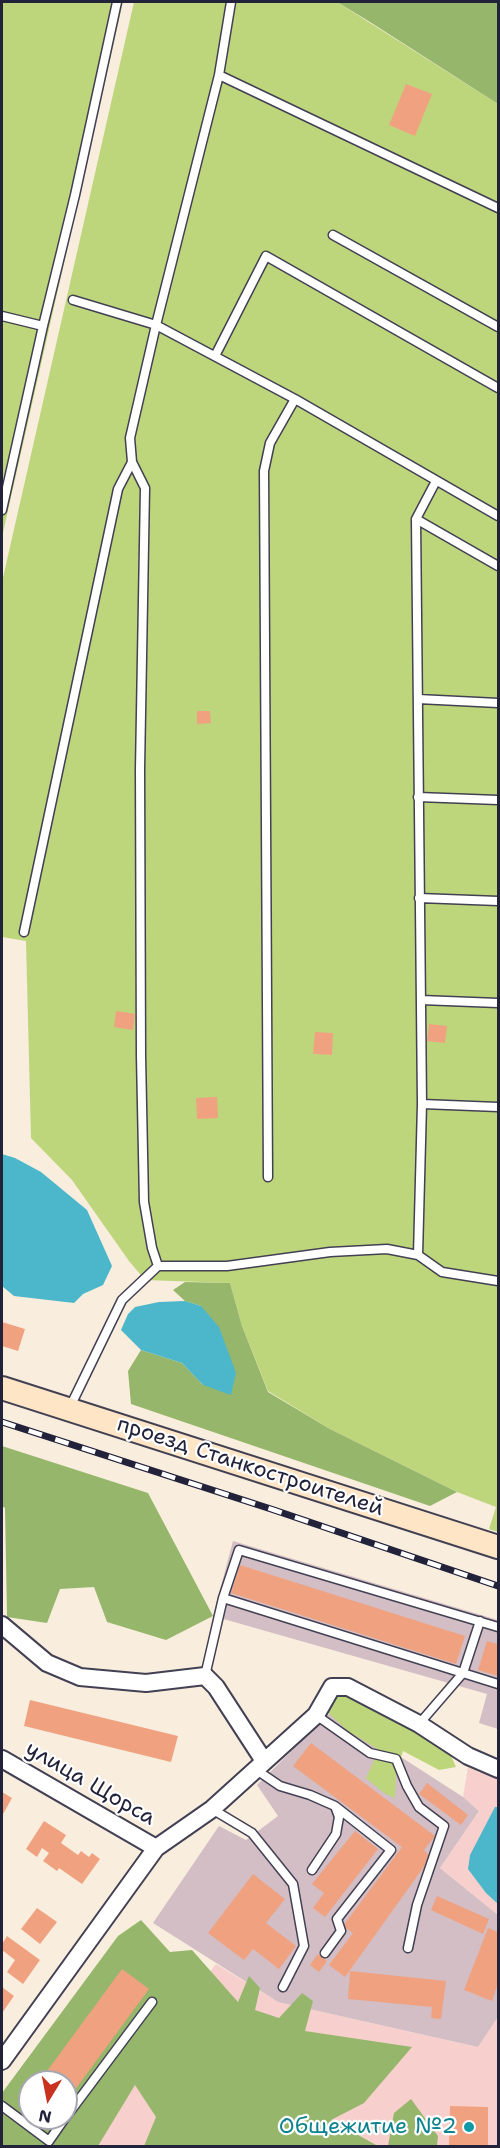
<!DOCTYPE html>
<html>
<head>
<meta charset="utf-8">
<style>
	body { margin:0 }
	#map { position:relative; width:500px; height:2148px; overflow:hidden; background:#f9edde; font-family:"Shantell Sans",sans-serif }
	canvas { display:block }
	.frame { position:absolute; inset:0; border:3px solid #22223b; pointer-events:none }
	.north { position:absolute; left:18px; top:2070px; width:60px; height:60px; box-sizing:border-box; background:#fff; border:2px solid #a7a7b1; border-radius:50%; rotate:190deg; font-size:16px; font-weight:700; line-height:24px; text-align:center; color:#22223b }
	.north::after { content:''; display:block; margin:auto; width:21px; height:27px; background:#c8321e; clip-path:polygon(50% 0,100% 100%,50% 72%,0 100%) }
</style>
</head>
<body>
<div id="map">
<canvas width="500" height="2148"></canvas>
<div class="frame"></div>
<div class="north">N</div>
</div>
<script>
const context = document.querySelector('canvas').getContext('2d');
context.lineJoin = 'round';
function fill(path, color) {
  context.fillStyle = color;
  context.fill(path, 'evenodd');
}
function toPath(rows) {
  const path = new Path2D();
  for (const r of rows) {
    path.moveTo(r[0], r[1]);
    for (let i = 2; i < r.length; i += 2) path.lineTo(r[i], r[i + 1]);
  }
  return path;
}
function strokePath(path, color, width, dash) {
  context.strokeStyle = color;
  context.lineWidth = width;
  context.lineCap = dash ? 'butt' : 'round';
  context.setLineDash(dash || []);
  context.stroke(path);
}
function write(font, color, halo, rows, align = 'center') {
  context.font = font + ' "Shantell Sans",sans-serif';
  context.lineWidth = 4.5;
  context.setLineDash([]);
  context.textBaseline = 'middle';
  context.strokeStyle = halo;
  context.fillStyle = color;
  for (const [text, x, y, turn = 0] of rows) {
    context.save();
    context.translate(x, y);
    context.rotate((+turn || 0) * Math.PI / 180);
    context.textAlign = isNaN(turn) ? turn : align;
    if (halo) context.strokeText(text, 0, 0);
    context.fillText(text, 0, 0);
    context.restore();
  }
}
fill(toPath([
	[468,1767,480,1773,489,1770,498,1774,498,1915,440,1868,479,1811,463,1797],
	[216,1964,278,2002,478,2047,498,2017,498,2146,78,2146]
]), '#f7d0ce');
fill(toPath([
	[233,1541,498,1620,498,1729,479,1723,487,1694,213,1616],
	[331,1712,463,1797,479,1811,440,1868,498,1915,498,2017,478,2047,278,2002,153,1923,219,1826,246,1840,278,1816,257,1785]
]), '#d2bec4');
fill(toPath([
	[2,2,123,2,2,537],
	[134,2,337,2,498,104,498,1532,489,1529,496,1507,457,1492,330,1429,268,1391,242,1326,230,1283,145,1280,129,1261,72,1180,31,1138,26,941,2,937,2,582],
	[346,1692,365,1706,413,1726,447,1747,456,1767,439,1770,403,1751,396,1775,395,1798,384,1793,366,1778,379,1750,348,1731,326,1711,329,1702]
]), '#bed67b');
fill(toPath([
	[337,2,498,2,498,104,370,22],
	[185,1282,230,1283,242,1326,268,1392,330,1429,457,1492,430,1506,131,1404,128,1371,141,1350,182,1363,203,1385,201,1306,185,1301,173,1290],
	[2,1446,148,1493,213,1616,166,1640,107,1622,94,1587,60,1589,47,1623,7,1617,5,1508,2,1506],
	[141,1920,170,1952,192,1950,238,2002,249,1976,260,1988,255,2010,279,2018,302,1993,313,2001,305,2031,412,2047,364,2103,331,2120,378,2146,144,2146,156,2117,135,2085,98,2146,2,2146,2,2093,118,1936],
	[30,2082,66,2082,66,2118,30,2118],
	[411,2099,438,2136,437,2146,388,2146,394,2113]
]), '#96b76b');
fill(toPath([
	[2,1154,15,1158,41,1172,87,1210,112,1266,103,1285,83,1294,74,1303,14,1296,2,1286],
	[185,1301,201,1306,219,1327,236,1373,231,1395,203,1385,182,1363,141,1350,121,1330,128,1314,135,1307,159,1302],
	[495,1807,498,1807,498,1904,486,1893,468,1869,470,1855]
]), '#4cb6ca');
fill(toPath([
	[406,84,432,94,415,136,389,125],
	[197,711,210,711,211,723,197,724],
	[116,1011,135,1014,133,1030,114,1027],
	[429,1024,447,1026,445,1043,427,1041],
	[315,1032,333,1033,332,1055,313,1054],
	[217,1097,218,1118,197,1119,196,1098],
	[2,1322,25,1329,18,1351,2,1346],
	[240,1565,465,1636,456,1664,231,1593],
	[487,1641,498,1644,498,1676,478,1670],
	[30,1700,178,1736,171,1762,24,1726],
	[311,1743,435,1836,424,1850,429,1856,423,1868,345,1977,329,1965,353,1933,343,1926,402,1847,293,1766],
	[427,1783,468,1815,461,1825,419,1794],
	[2,1792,12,1798,2,1816],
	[44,1821,66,1835,61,1843,78,1855,81,1851,89,1857,92,1853,100,1859,82,1884,59,1868,57,1871,43,1861,49,1853,42,1848,37,1857,26,1849],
	[355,1831,378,1849,325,1917,313,1908,324,1893,312,1884],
	[253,1874,285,1899,266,1923,296,1946,279,1969,253,1949,244,1960,208,1933],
	[437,1896,489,1919,483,1934,431,1910],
	[37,1908,57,1922,40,1944,21,1929],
	[488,1928,498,1932,498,1983,492,2001,464,1990],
	[7,1936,40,1960,23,1984,7,1972,15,1960,2,1950,2,1944],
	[318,1954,327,1961,319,1972,310,1965],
	[122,1969,149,1989,66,2102,66,2082,39,2082],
	[350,1971,446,1981,441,2019,431,2018,432,2007,348,1999],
	[2,1987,14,1996,2,2013],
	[450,2106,488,2107,488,2146,449,2146]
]), '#f0a280');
const service = toPath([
	[219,75,498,208],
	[333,235,498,327],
	[73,300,156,325,295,399,498,516],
	[2,316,43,326],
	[215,356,266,256,498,388],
	[436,481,416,519,422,1104,418,1255,442,1272,498,1281],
	[2,510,43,326,75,195,117,2],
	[416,519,498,566],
	[418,699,498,703],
	[418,797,498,800],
	[419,898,498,901],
	[24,932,118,489,132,462],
	[421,1000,498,1003],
	[422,1104,498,1107],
	[268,1177,264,471,270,443,295,399],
	[158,1266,152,1248,144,1202,141,1056,140,769,145,488,132,462,130,438,156,325,219,75,231,2],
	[69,1409,122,1300,158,1266,227,1266,330,1252,387,1249,418,1255],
	[223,1598,239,1550,498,1627],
	[205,1676,223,1598,498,1684],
	[316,1715,370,1753,396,1759,407,1786,419,1807,444,1826,417,1905,408,1948],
	[419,1724,463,1673,480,1621],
	[255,1769,280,1786,310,1795,335,1806,391,1850,337,1919,341,1931,325,1953],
	[212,1809,252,1833,293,1884,304,1946,283,1987],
	[312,1870,336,1834,339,1817,335,1806],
	[2,2106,49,2141,65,2118],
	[66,2117,152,2002]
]);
const minor = toPath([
	[2,1625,47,1663,80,1677,146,1683,205,1676,216,1687,264,1761],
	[2,1759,156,1848],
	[2,2061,156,1848,212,1809,316,1715,332,1687,348,1687,419,1724,468,1756,498,1769]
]);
const secondary = toPath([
	[2,1388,498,1547]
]);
strokePath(service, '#424053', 11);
strokePath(minor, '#424053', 20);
strokePath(secondary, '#424053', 26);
strokePath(service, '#fff', 8);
strokePath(minor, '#fff', 16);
strokePath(secondary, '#fde5c5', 22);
const rail = toPath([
	[2,1422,274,1510,498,1586]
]);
strokePath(rail, '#22223b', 7);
strokePath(rail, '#fff', 4.5, [14]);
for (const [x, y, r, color] of [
	[469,2127,6,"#0f9aa8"]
]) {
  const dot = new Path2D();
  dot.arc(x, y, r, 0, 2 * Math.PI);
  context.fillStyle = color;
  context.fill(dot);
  strokePath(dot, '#fff', 2);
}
write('22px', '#22223b', '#fff', [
	["проезд Станкостроителей",250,1467,18],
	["улица Щорса",90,1784,30]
]);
write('22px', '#0d838f', '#fff', [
	["Общежитие №2",457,2127]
], 'right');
</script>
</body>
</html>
